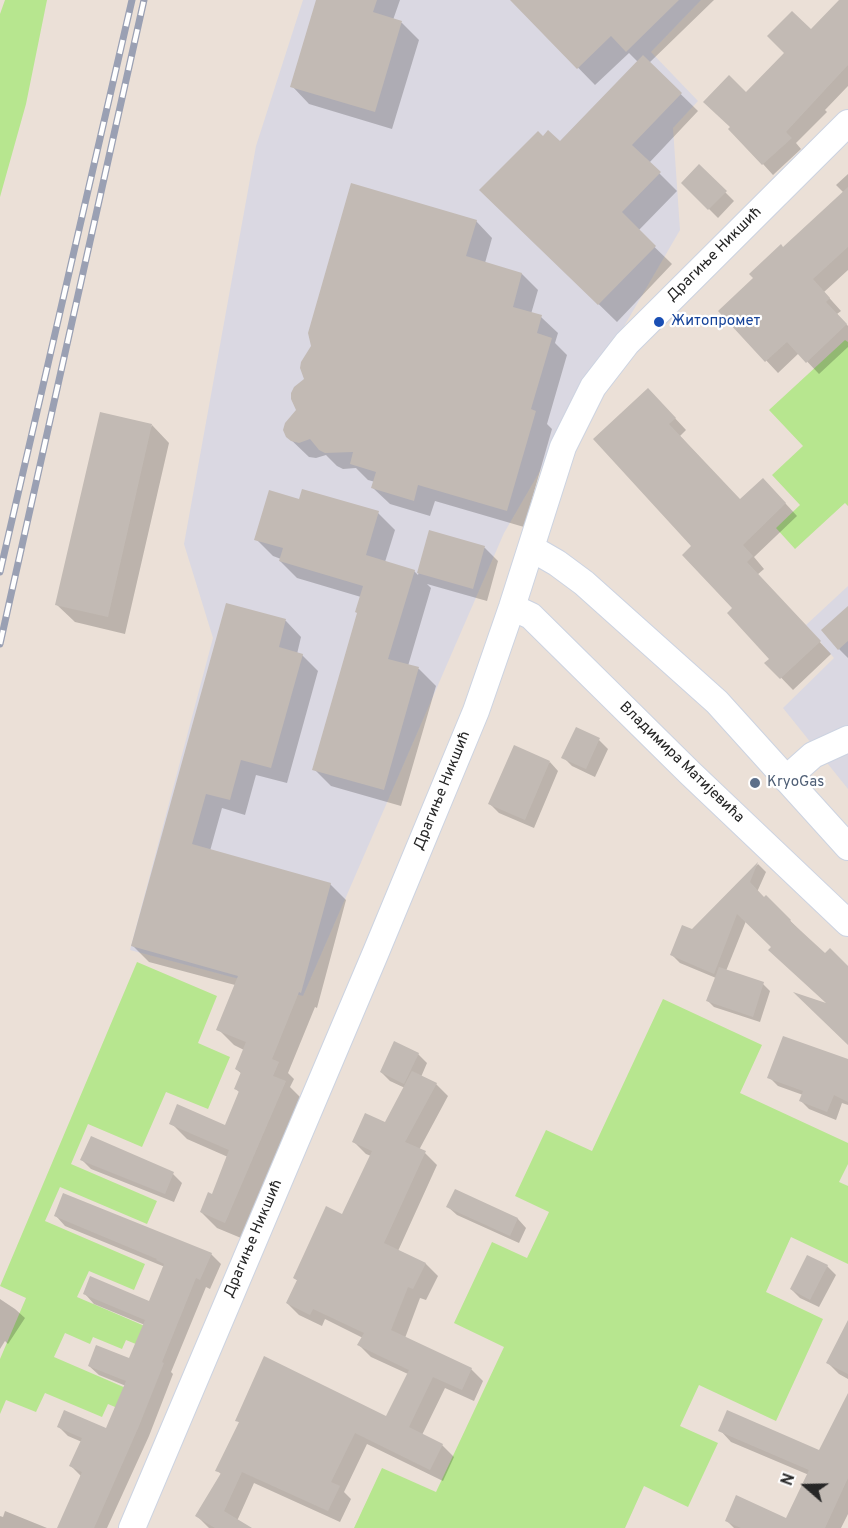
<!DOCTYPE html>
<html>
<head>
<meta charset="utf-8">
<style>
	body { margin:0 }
	#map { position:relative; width:848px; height:1528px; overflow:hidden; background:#ebe0d7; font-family:Overpass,sans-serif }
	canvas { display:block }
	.north { position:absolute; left:776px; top:1456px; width:60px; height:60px; -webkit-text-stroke:4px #fff; paint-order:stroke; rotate:290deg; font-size:16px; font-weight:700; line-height:24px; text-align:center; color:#272727 }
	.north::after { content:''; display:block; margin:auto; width:21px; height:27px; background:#272727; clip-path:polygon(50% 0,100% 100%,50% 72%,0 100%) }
</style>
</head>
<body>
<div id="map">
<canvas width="848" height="1528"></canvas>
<div class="north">N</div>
</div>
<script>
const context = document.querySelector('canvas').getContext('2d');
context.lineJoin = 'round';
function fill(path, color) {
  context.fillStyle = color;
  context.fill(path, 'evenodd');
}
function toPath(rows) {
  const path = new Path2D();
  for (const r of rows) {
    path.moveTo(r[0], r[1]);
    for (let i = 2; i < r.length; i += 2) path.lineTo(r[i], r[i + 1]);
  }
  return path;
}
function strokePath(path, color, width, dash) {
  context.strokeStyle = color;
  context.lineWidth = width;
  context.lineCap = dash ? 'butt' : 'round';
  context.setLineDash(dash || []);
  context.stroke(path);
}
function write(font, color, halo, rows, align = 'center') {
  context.font = font + ' Overpass,sans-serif';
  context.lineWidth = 4.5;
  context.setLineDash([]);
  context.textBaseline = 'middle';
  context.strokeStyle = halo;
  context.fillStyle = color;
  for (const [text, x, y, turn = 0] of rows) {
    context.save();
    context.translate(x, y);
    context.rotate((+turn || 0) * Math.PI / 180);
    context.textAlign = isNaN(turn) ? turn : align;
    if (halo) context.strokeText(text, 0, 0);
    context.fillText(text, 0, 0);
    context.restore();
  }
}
fill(toPath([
	[303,0,701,0,651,52,698,101,673,128,680,230,504,533,303,996,130,950,213,638,184,544,256,146],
	[848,586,848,789,783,708,834,658,806,625]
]), '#dad8e2');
fill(toPath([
	[5,0,47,0,26,104,0,197,0,14],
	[845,340,848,342,848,506,845,503,795,549,776,528,800,505,772,475,803,446,769,410],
	[137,962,217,996,198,1043,230,1057,208,1109,166,1092,142,1147,88,1124,71,1164,157,1201,147,1224,60,1187,45,1221,145,1264,134,1290,89,1271,77,1297,168,1336,160,1354,126,1340,122,1349,93,1337,90,1344,65,1333,54,1357,149,1398,141,1418,108,1404,102,1417,45,1393,36,1412,6,1400,0,1414,0,1359,26,1298,0,1286],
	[663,999,762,1045,740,1093,848,1143,848,1164,839,1182,848,1186,848,1264,791,1237,766,1292,823,1319,776,1421,699,1385,680,1426,718,1443,688,1507,644,1486,625,1528,354,1528,382,1468,436,1492,504,1347,454,1323,492,1242,527,1258,549,1212,515,1196,546,1130,592,1151]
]), '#b7e68f');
fill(toPath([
	[318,0,400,0,393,20,402,23,419,40,392,129,309,104,292,86],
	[512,0,714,0,649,63,698,111,649,163,677,191,638,231,672,264,617,322,499,207,543,138,560,143,638,62,629,53,595,85],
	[841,0,848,0,848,86,825,110,827,112,796,143,801,149,773,175,763,164,746,94],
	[699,166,734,201,718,218,683,183],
	[848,174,848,270,824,292,841,311,837,314,848,326,848,347,819,374,799,353,778,373,720,311,844,193,836,185],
	[476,221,492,238,485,263,522,274,538,290,531,314,541,317,558,333,555,343,567,355,547,424,552,429,524,527,435,501,430,516,390,504,373,488,375,482,368,480,356,468,343,469,337,466,326,455,316,458,309,457,287,436],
	[660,402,686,430,680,436,740,501,775,492,797,516,754,557,764,569,757,575,831,654,793,690,767,663,771,659,734,608,693,546],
	[152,425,169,443,125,634,75,622,57,605],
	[300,500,378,513,395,530,385,562,414,571,418,575,430,532,485,548,498,561,487,601,427,584,431,588,408,666,419,669,436,686,401,806,331,786,314,769,359,614,361,597,297,578,280,561,281,559,273,556,256,539],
	[227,605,286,621,301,637,297,654,302,655,318,671,287,783,256,775,245,815,222,808,210,851,330,884,346,900,317,1008,315,1007,288,1073,294,1079,290,1087,301,1098,241,1238,217,1228,201,1212,213,1196,228,1157,187,1139,171,1123,226,1127,240,1093,236,1089,242,1074,236,1069,244,1050,234,1045,218,1029,235,985,149,962,133,946],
	[848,608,848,658,839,649],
	[599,740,608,749,595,777,572,766,563,757],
	[550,762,558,771,534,828,499,813,490,804],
	[758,864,766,872,757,892,764,899,766,897,825,955,848,968,848,1044,831,1006,746,921,726,971,763,984,770,991,760,1022,714,1007,707,1000,716,978,680,963,671,954],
	[418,1054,427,1063,421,1077,436,1084,448,1096,419,1150,425,1153,437,1165,398,1251,426,1264,438,1276,426,1300,420,1298,405,1338,471,1369,483,1381,474,1401,445,1388,422,1435,442,1445,454,1457,443,1481,367,1444,344,1492,351,1499,340,1522,254,1483,237,1521,249,1528,209,1528,197,1516,222,1475,217,1470,240,1423,237,1420,387,1418,408,1374,371,1357,359,1345,363,1338,325,1319,322,1326,299,1315,287,1303,298,1281,294,1278,343,1216,371,1156,366,1154,354,1142,386,1124,405,1088,390,1081,381,1072],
	[848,1061,848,1105,842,1103,836,1120,809,1109,801,1101,803,1095,778,1086,769,1077],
	[82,1160,173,1174,182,1183,174,1202,91,1169],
	[455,1191,518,1219,526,1228,519,1243,457,1215,448,1207],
	[56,1216,211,1254,221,1264,210,1289,206,1287,171,1372,173,1374,149,1436,107,1528,59,1528,81,1476,71,1466,82,1442,68,1436,58,1426,107,1430,126,1386,99,1375,89,1366,130,1360,145,1325,94,1304,85,1294,150,1303,165,1267,65,1226],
	[827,1266,836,1275,819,1307,800,1298,791,1289],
	[0,1299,15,1309,25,1318,8,1344,5,1341,0,1349],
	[848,1332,848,1379,839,1374,827,1362],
	[848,1396,848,1514,841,1528,734,1528,726,1520,787,1520,809,1475,731,1442,720,1430,820,1452],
	[5,1511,47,1528,0,1528,0,1516,3,1517]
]), '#0003');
fill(toPath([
	[316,0,377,0,373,12,402,21,375,112,290,87],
	[510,0,679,0,626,52,611,36,577,69],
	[839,0,848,0,848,65,786,132,792,138,762,165,728,129,730,127,703,102,729,75,746,92,784,53,767,36,792,11,811,29],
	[643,55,682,93,632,145,661,172,622,212,656,246,598,305,479,190,538,131,543,136,548,130,560,141],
	[699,164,727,191,708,210,681,183],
	[351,183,477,220,466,256,522,273,513,307,542,315,537,333,552,338,531,409,536,411,507,511,418,485,414,501,371,488,376,472,350,464,353,452,325,453,319,450,310,439,299,443,291,441,286,437,283,430,285,423,296,410,291,399,291,393,294,387,304,379,300,368,301,362,311,346,308,333],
	[848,187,848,247,813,279,830,298,826,302,847,324,806,363,787,342,765,362,718,311,753,278,749,274,781,244,783,247],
	[648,388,676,418,669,424,740,499,763,478,786,503,743,545,753,556,747,562,821,641,780,679,764,663,769,659,727,613,732,608,682,555,691,546,593,439],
	[100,412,152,424,108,617,55,605],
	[302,489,379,511,366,555,415,570,388,659,419,667,384,790,312,770,357,613,355,612,363,586,279,561,283,548,254,540,269,490,299,499],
	[429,530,485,546,473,589,417,573],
	[226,603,286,619,279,647,303,654,271,768,241,760,230,800,206,794,192,844,331,883,301,993,299,992,272,1059,279,1062,273,1076,286,1081,225,1223,200,1212,208,1192,212,1194,229,1150,169,1124,177,1104,225,1125,239,1091,234,1089,241,1072,235,1069,246,1042,216,1030,238,976,131,946],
	[848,606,848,641,838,650,821,630],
	[576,727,600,738,586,769,561,758],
	[514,745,550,761,525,820,488,804],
	[758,862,750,882,764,897,766,895,791,920,790,921,825,953,830,948,848,966,848,1045,793,992,826,1003,768,950,771,947,737,914,714,974,670,955,682,925,692,929],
	[719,967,764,982,753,1017,706,1001],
	[783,1036,848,1059,848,1102,834,1095,827,1112,799,1101,803,1091,767,1078],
	[394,1041,419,1053,404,1084,380,1072],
	[412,1071,437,1083,405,1142,426,1151,384,1243,426,1263,413,1289,408,1287,391,1330,472,1368,462,1390,433,1377,409,1427,443,1444,430,1470,355,1433,331,1482,340,1486,328,1511,242,1472,224,1511,252,1528,215,1528,195,1516,221,1473,215,1471,239,1422,235,1421,264,1356,386,1416,409,1370,357,1345,364,1333,313,1309,310,1315,286,1303,297,1280,293,1278,326,1206,342,1214,372,1151,352,1142,365,1113,385,1122],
	[91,1136,174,1172,165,1194,80,1160],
	[455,1189,518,1218,510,1236,446,1207],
	[63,1193,212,1253,200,1280,196,1278,162,1362,164,1363,139,1426,94,1528,57,1528,82,1472,69,1466,82,1438,57,1427,64,1410,106,1428,126,1381,88,1366,96,1345,129,1358,145,1320,83,1294,90,1276,149,1301,164,1264,156,1260,157,1259,54,1216],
	[807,1255,828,1265,810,1300,790,1289],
	[848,1320,848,1374,826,1363],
	[848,1393,848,1478,825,1528,741,1528,725,1521,736,1495,786,1518,809,1470,718,1431,727,1410,819,1450]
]), '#c2bab4');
const minor = toPath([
	[531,548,557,563,584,583,717,702,848,847],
	[512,607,531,616,690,773,848,923],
	[786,779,813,755,848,739],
	[132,1528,376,952,476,711,512,607,563,447,593,387,627,343,848,123]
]);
strokePath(minor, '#ccd3e1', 28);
strokePath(minor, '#fff', 26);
const rail = toPath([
	[0,572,132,0],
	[0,644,144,0]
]);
strokePath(rail, '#9aa0b3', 7);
strokePath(rail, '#fff', 4.5, [14]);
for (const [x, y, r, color] of [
	[659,322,6,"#1a4fb4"],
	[755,783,6,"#5c6f8a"]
]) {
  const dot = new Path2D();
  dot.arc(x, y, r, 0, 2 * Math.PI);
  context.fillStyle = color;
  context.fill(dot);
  strokePath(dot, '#fff', 2);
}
write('15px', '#272727', '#fff', [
	["Драгиње Никшић",715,255,-45],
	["Владимира Матијевића",681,763,44],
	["Драгиње Никшић",443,791,-68],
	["Драгиње Никшић",254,1239,-67]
]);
write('15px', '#164399', '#fff', [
	["Житопромет",671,322]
], 'left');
write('15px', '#4e5e75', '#fff', [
	["KryoGas",767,783]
], 'left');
</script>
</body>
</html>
